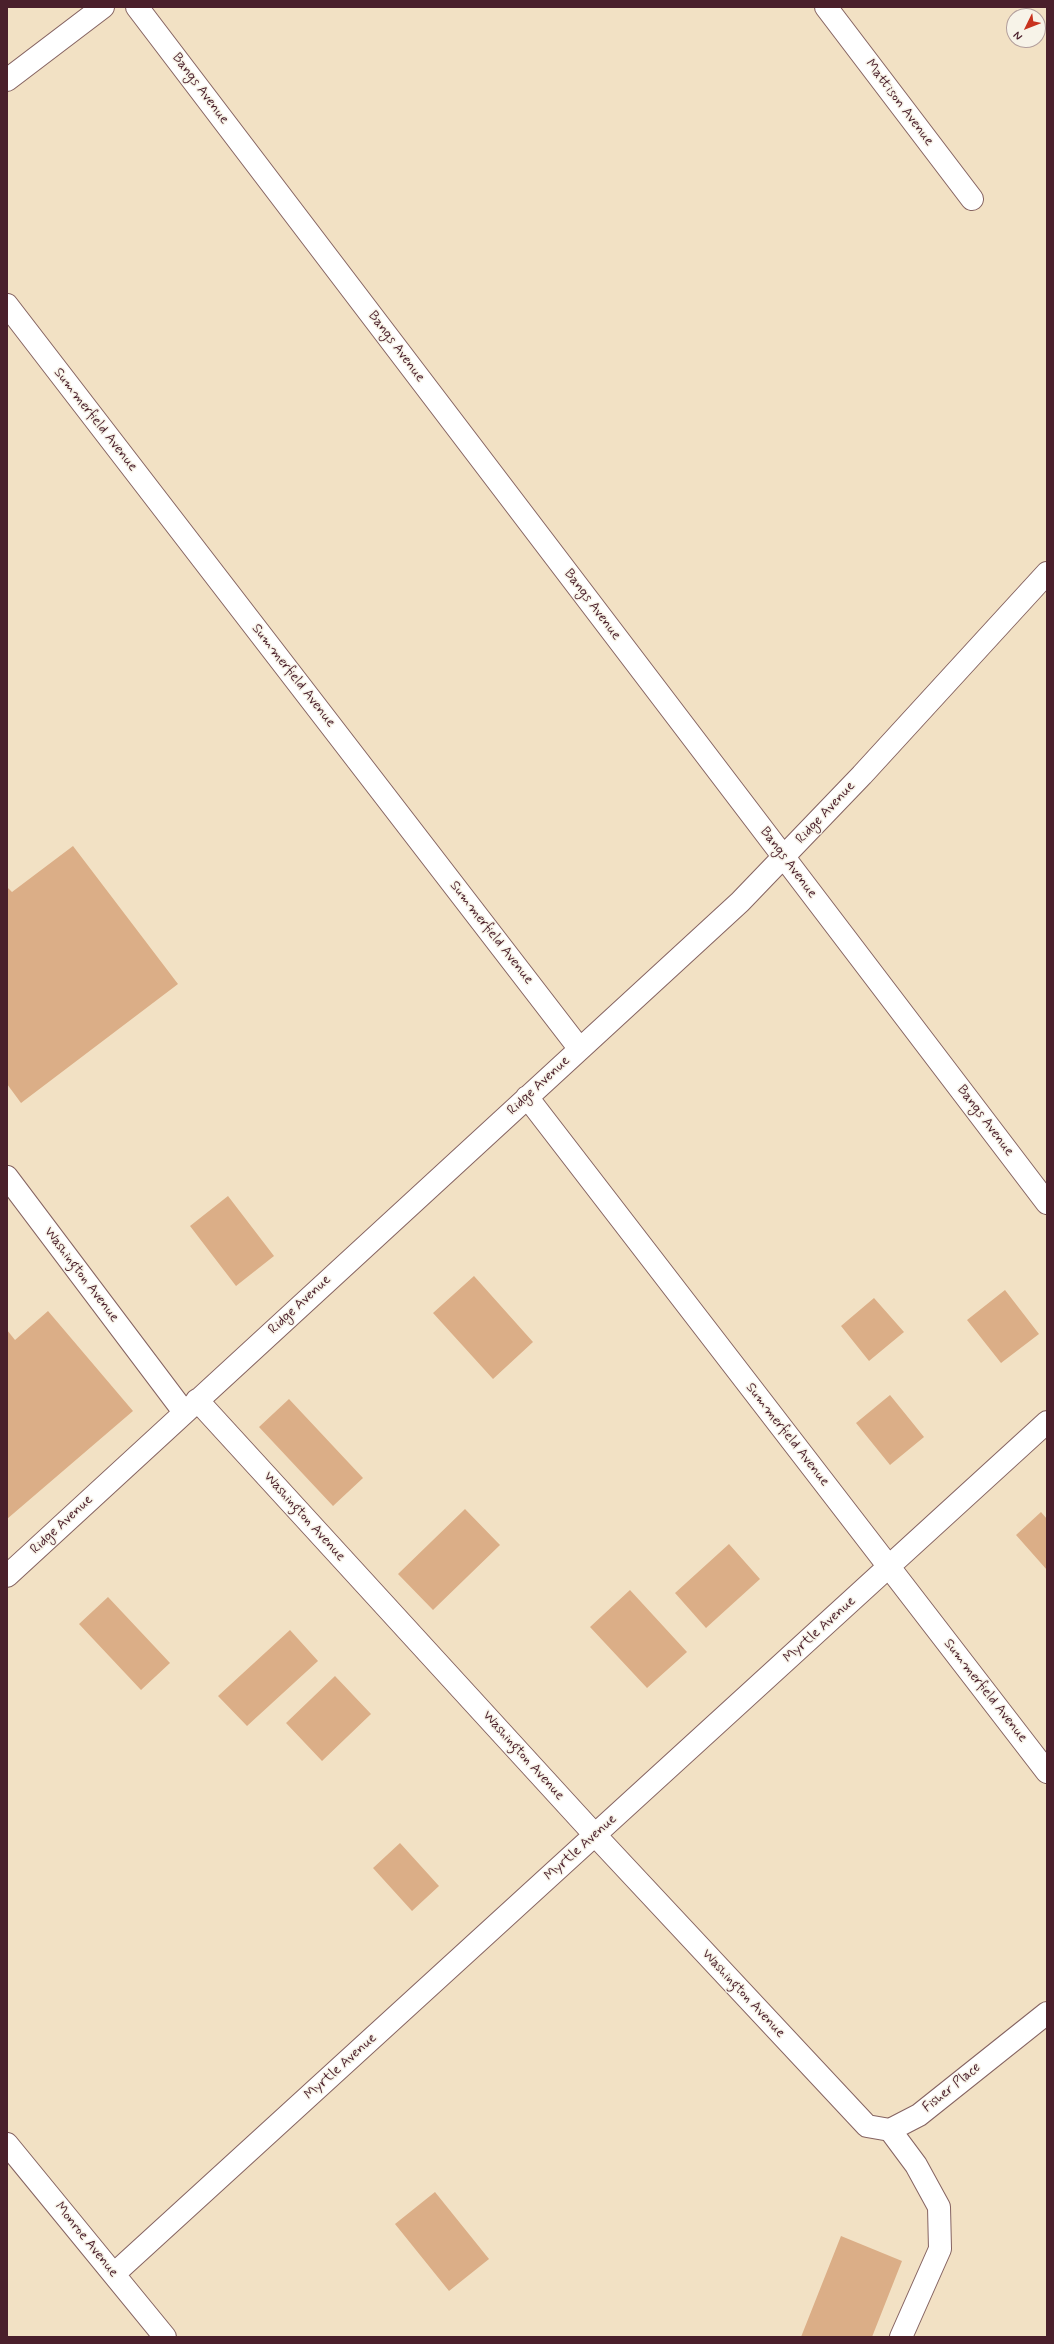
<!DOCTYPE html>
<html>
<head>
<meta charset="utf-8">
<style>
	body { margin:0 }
	#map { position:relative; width:1054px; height:2344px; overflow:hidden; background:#f2e1c4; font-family:Mynerve,sans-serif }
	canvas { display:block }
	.frame { position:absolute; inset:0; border:8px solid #4a1f2b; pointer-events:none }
	.north { position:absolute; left:1006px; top:8px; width:40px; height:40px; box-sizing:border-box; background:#f7f3e8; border:1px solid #b29e9c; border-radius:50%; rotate:227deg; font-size:11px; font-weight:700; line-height:16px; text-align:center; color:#4a1f2b }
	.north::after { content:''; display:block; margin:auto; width:14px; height:18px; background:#c8321e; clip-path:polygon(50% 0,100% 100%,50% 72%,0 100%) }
</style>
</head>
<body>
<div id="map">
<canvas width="1054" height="2344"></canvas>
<div class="frame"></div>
<div class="north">N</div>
</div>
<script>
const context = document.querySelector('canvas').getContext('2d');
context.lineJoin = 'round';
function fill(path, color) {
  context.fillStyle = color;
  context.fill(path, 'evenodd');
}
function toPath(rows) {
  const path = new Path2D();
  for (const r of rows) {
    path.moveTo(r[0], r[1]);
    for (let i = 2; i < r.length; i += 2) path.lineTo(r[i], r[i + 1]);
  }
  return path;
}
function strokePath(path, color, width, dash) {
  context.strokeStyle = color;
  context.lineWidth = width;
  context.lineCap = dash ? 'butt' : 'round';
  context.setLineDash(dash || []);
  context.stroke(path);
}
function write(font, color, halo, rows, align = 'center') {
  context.font = font + ' Mynerve,sans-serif';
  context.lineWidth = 3;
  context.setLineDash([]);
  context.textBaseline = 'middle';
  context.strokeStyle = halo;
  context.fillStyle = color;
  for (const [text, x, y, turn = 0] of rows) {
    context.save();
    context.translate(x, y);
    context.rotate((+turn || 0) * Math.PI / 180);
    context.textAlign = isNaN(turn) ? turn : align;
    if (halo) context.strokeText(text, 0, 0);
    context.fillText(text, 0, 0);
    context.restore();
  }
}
fill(toPath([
	[73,846,178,984,21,1103,7,1084,7,887,12,892],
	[228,1196,274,1256,236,1286,190,1226],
	[474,1276,533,1342,493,1379,433,1313],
	[1005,1290,1039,1334,1001,1363,967,1320],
	[874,1298,904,1332,869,1361,841,1326],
	[48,1311,133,1411,7,1519,7,1330,15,1340],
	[890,1395,924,1437,890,1465,856,1423],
	[289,1399,363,1478,333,1506,259,1427],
	[465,1509,500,1545,433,1610,398,1574],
	[1041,1512,1047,1519,1047,1570,1016,1535],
	[729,1544,760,1579,706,1628,675,1593],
	[630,1590,687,1652,647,1688,590,1627],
	[108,1597,170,1663,141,1690,79,1624],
	[290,1630,318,1661,247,1726,218,1696],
	[335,1676,371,1714,322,1761,286,1723],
	[400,1843,439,1886,412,1911,373,1868],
	[435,2192,489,2259,449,2291,395,2224],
	[841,2236,902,2261,872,2337,801,2337]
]), '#dbae87');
const minor = toPath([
	[137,7,1047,1203],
	[826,7,972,199],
	[7,80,103,7],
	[7,305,579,1048],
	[527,1097,1047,1772],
	[7,1177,184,1412],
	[197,1400,595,1835,867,2126,890,2130,919,2115,1047,2013],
	[7,1576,740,902,862,775,1047,573],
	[890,2130,916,2165,939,2207,940,2249,901,2337],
	[7,2144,165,2337],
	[114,2274,1047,1422]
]);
strokePath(minor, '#856361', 24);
strokePath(minor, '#fff', 22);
write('14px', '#4a1f2b', '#f7f3e8', [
	["Bangs Avenue",200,89,53],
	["Mattison Avenue",899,103,53],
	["Bangs Avenue",396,347,53],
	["Summerfield Avenue",95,420,52],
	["Bangs Avenue",592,605,53],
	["Summerfield Avenue",293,676,52],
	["Ridge Avenue",826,813,-47],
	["Bangs Avenue",788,863,53],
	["Summerfield Avenue",491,933,52],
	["Ridge Avenue",539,1086,-43],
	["Bangs Avenue",985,1121,53],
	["Washington Avenue",81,1275,53],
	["Ridge Avenue",300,1305,-43],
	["Summerfield Avenue",787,1435,52],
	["Washington Avenue",304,1517,48],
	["Ridge Avenue",62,1525,-43],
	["Myrtle Avenue",820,1630,-42],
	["Summerfield Avenue",985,1691,52],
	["Washington Avenue",523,1756,48],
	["Myrtle Avenue",581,1848,-42],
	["Washington Avenue",743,1994,47],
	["Myrtle Avenue",341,2067,-42],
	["Fisher Place",952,2088,-39],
	["Monroe Avenue",86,2240,51]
]);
</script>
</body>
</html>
